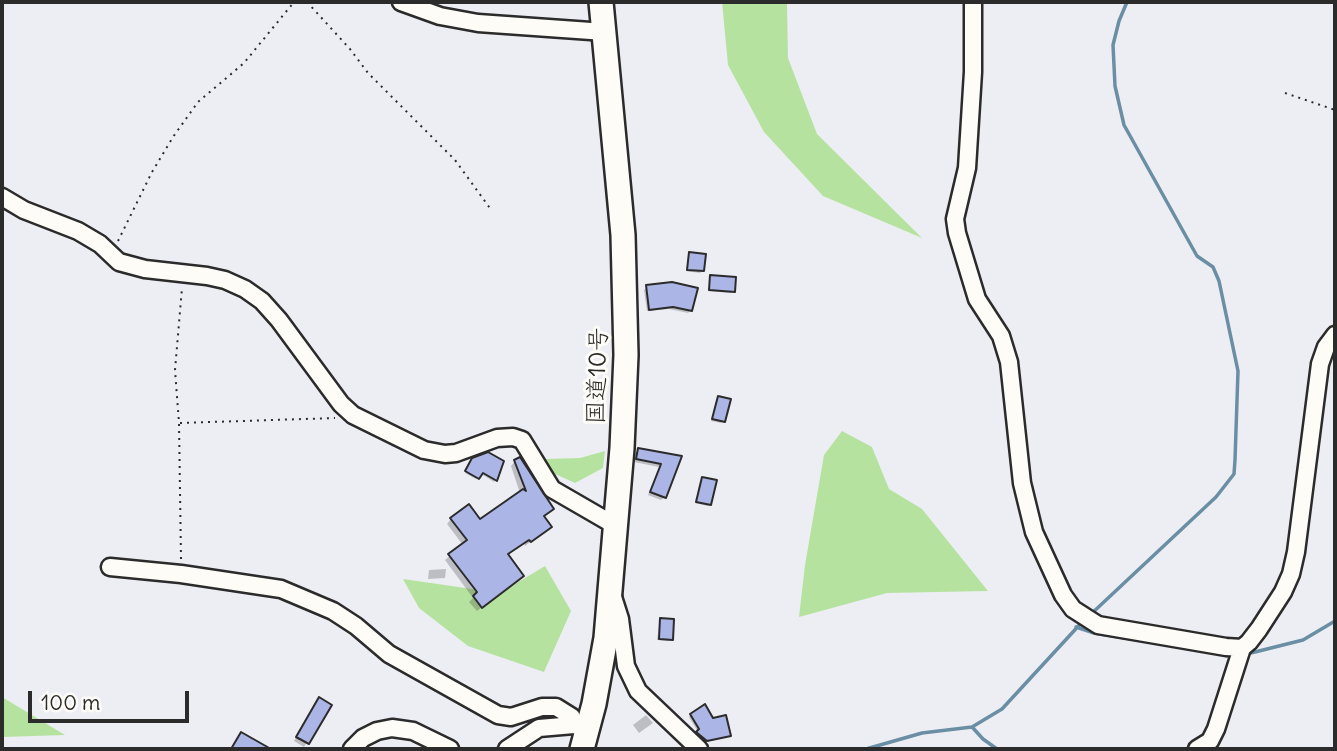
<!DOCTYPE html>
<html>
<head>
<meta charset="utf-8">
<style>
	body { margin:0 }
	#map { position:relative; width:1337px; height:751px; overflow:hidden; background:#edeef4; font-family:Delius,sans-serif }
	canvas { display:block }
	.frame { position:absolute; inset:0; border:4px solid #2b2b2b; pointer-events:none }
	.scale { position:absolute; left:28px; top:691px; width:161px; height:32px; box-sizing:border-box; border:4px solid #2b2b2b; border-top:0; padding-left:9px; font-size:21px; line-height:24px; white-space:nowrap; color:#2b2b2b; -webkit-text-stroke:5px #fdfcf7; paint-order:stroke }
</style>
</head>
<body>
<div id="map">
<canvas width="1337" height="751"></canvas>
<div class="frame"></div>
<div class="scale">100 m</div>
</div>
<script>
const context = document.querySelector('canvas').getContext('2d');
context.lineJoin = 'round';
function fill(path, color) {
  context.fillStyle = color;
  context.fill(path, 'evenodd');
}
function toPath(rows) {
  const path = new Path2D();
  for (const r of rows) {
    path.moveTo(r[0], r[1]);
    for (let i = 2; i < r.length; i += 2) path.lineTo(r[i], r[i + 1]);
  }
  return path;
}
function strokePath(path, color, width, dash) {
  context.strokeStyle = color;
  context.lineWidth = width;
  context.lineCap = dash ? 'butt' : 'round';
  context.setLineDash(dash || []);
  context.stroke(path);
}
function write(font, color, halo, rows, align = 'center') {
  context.font = font + ' Delius,"Klee One",sans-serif';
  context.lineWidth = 6;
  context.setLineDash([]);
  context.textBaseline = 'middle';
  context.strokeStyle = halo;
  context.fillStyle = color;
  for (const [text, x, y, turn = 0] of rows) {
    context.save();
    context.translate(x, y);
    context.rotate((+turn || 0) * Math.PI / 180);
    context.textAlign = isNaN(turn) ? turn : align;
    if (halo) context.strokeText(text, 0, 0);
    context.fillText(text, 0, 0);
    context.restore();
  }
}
fill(toPath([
	[722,2,787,2,788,58,817,134,922,238,823,196,764,132,728,65],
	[842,431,872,447,889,489,922,509,988,591,887,593,799,617,805,565,824,455],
	[605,451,603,468,575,483,553,473,545,459,580,458],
	[545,566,571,611,544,672,468,646,419,608,403,579,500,593],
	[2,697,65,735,2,737]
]), '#b6e2a0');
fill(toPath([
	[689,254,702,271,700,273,686,271],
	[711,277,733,291,731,293,708,291],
	[647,287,691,310,688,313,669,309,647,311,644,290],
	[718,398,723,421,721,423,711,421],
	[639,450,680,457,665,497,661,500,648,495,659,467,634,462,635,453],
	[502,461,494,482,480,473,476,479,465,473,471,462],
	[515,461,543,516,545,531,525,546,524,543,506,555,517,580,477,611,469,602,473,598,445,560,463,545,447,524,451,519,480,521,520,493,511,466],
	[702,479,710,504,708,506,695,503],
	[446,569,445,578,428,579,429,570],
	[660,620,671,639,669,641,657,640],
	[316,703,330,705,304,747,294,741],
	[646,715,653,723,639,733,633,725],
	[691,715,712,720,729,735,704,743,695,735,698,732,689,717]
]), '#0003');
strokePath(toPath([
	[1090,615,1216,497,1234,474,1235,460,1238,371,1219,281,1213,267,1197,256,1124,125,1115,86,1113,45,1119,21,1127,2],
	[1076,627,1094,633,1188,648],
	[1247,654,1303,640,1335,621],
	[973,728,983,739,997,749],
	[866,749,922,733,972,727,1002,709,1084,620]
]), '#6a8fa4', 3.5);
const building = toPath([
	[689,252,706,254,704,271,687,270,689,252],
	[710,275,736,277,735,292,709,290,710,275],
	[672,282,698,288,692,311,673,307,649,310,646,285,672,282],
	[718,396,731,399,725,422,712,419,718,396],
	[638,448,682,456,666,498,650,492,661,464,636,459,638,448],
	[488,452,504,461,497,481,483,473,479,479,465,471,472,458,488,452],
	[520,457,554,509,544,516,552,527,531,542,529,540,508,554,524,576,482,608,473,596,477,592,448,554,467,540,450,518,469,504,480,519,523,489,526,491,514,460,520,457],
	[702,477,717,480,711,505,696,502,702,477],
	[660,618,674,619,673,640,659,639,660,618],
	[319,697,332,705,309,744,296,737,319,697],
	[705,704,713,718,726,715,731,736,707,741,696,732,699,729,690,714,705,704],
	[241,732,271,749,231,749,241,732]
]);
fill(building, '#abb5e6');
strokePath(building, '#2b2b2b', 2);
const minor = toPath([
	[401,2,440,16,478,23,605,32],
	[973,2,973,72,967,168,955,219,957,233,977,299,1001,336,1009,362,1022,483,1034,532,1063,595,1073,609,1098,625,1226,647,1242,648],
	[2,197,24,210,78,231,100,244,119,262,145,269,207,276,225,280,245,289,262,301,279,320,341,404,353,415,424,450,445,454,456,453,497,438,513,437,522,440,552,489,616,526],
	[110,567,181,574,281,589,333,611,356,626,389,654,498,715,511,717,542,707,556,707,572,717,574,725,588,729],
	[613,597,620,619,626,666,638,691,699,749],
	[352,749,363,738,377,731,392,728,413,731,450,749],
	[507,749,539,728,574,725],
	[1197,749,1210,741,1216,729,1242,648,1249,642,1259,629,1283,592,1291,574,1296,552,1320,364,1326,347,1335,335]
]);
const highway = toPath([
	[582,749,594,704,606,638,622,448,626,355,623,235,601,2]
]);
strokePath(minor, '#2b2b2b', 21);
strokePath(highway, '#2b2b2b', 28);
strokePath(toPath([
	[307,2,350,49,368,73,455,160,492,211],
	[1285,93,1335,110],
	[118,241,152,172,173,137,198,102,244,63,294,2],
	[180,423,335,418],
	[181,559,179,423,175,370,182,288]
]), '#2b2b2b', 2, [2, 5]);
strokePath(minor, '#fdfcf7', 16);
strokePath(highway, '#fdfcf7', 23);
write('24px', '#2b2b2b', '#fdfcf7', [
	["国道10号",598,376,-88]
]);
</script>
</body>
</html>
